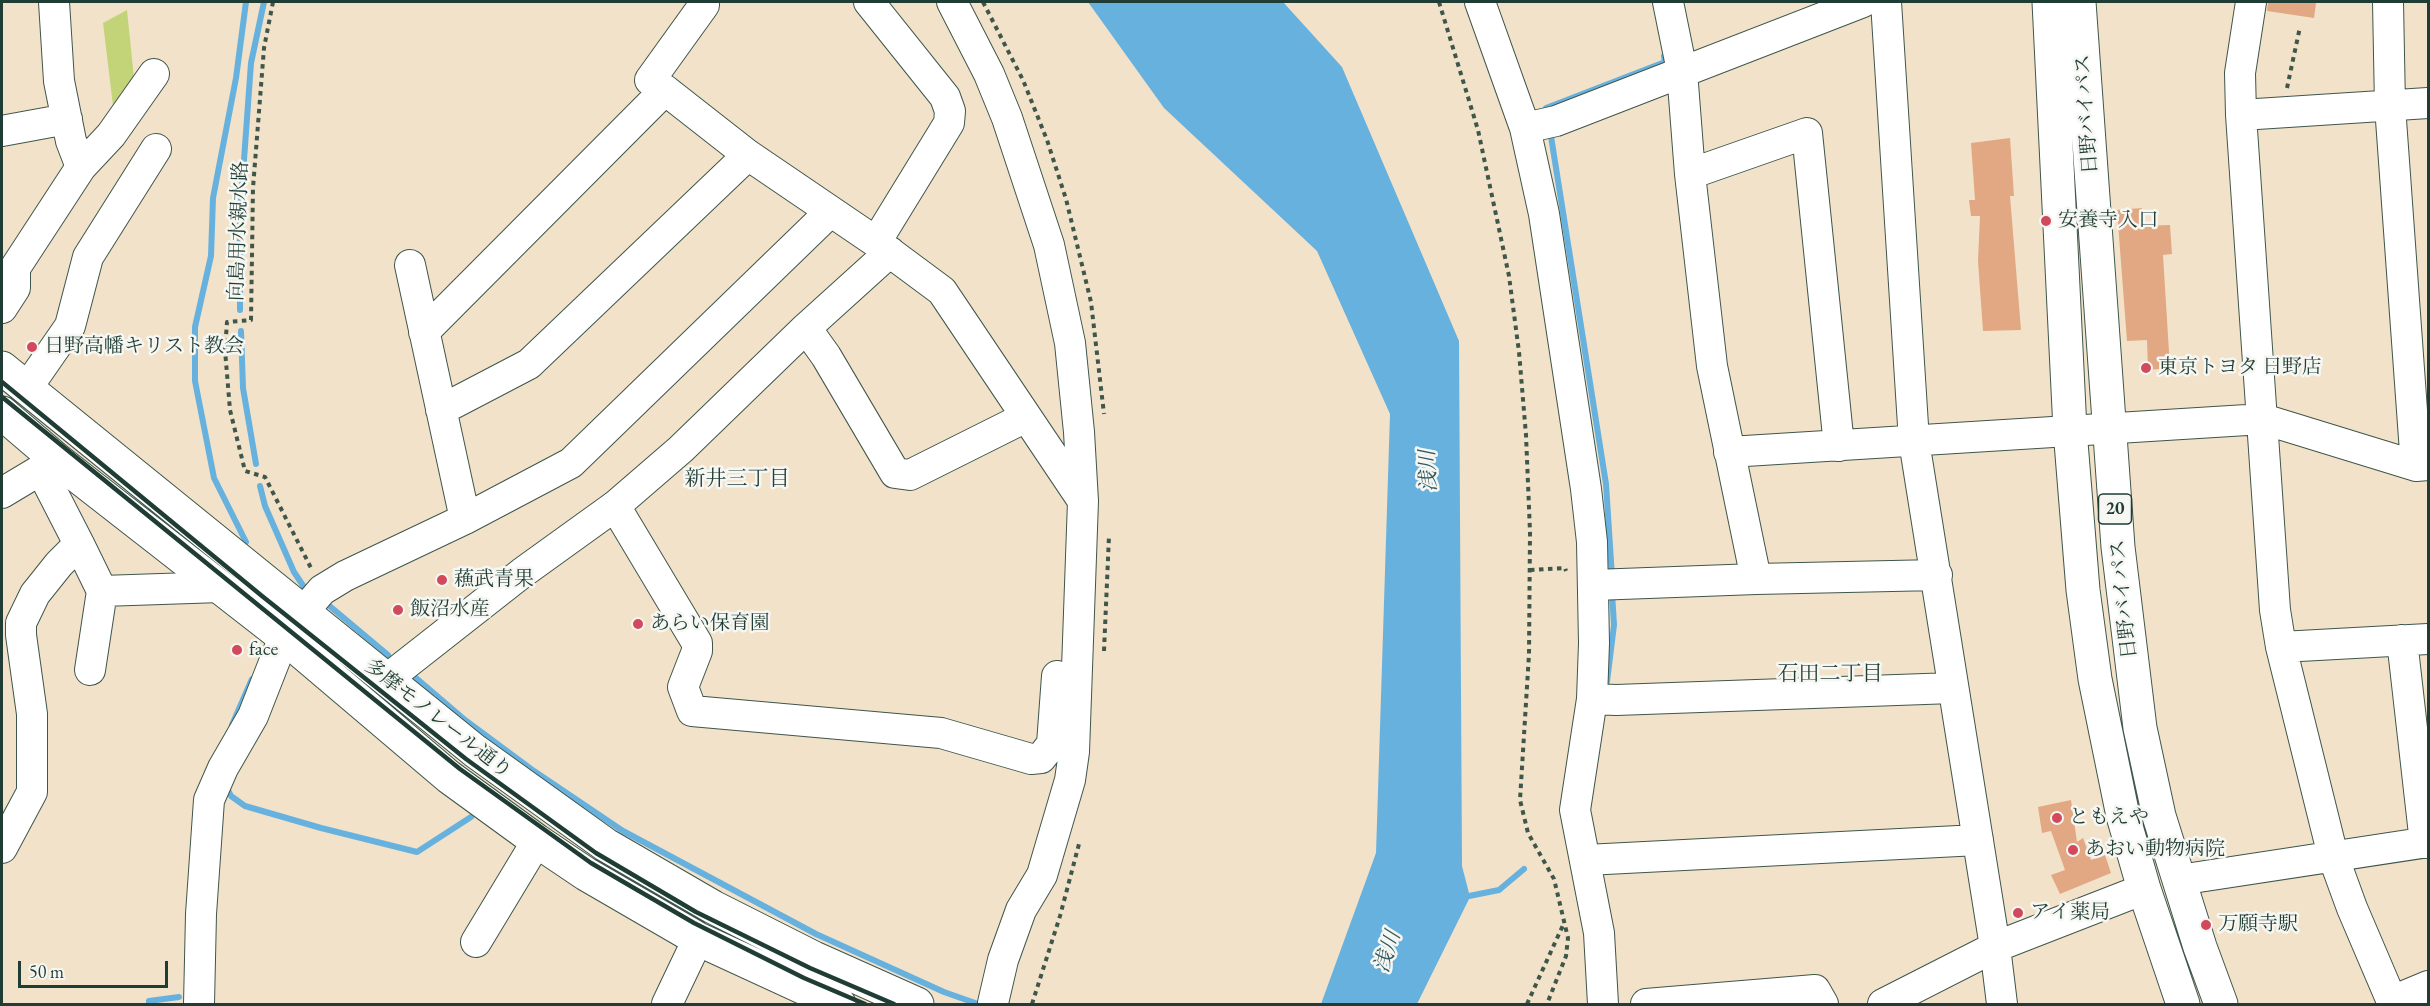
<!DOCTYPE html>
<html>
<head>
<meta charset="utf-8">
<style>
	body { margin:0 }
	#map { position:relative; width:2430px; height:1006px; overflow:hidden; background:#f2e2c9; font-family:"EB Garamond",serif }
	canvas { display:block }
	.frame { position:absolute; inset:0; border:3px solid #1f3d34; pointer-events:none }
	.scale { position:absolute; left:18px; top:961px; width:150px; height:27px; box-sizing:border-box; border:3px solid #1f3d34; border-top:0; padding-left:8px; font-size:18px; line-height:21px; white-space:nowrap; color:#1f3d34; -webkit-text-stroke:4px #f6f6f2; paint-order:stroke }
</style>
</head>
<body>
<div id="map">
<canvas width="2430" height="1006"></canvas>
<div class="frame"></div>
<div class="scale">50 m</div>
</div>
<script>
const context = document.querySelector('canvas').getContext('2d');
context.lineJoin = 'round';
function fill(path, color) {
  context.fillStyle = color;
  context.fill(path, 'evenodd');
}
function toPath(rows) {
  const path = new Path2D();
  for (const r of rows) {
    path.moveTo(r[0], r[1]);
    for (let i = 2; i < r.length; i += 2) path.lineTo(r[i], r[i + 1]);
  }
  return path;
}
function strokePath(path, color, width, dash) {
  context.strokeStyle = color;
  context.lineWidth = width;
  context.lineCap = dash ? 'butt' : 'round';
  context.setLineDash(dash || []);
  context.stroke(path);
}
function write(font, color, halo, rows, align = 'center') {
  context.font = font + ' "EB Garamond","Noto Serif JP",serif';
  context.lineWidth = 5;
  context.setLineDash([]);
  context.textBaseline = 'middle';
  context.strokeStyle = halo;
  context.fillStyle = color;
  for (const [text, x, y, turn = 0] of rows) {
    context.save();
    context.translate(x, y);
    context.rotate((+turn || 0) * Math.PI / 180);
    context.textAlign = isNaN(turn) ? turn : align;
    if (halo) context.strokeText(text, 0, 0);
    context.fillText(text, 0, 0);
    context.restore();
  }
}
fill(toPath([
	[127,10,135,88,114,114,103,23]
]), '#c2d477');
fill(toPath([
	[1088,2,1283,2,1342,67,1459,341,1462,866,1470,897,1417,1004,1321,1004,1376,853,1390,414,1317,251,1164,108]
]), '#67b1df');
strokePath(toPath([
	[246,2,236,78,213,198,211,256,195,327,195,381,214,478,246,542],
	[1547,114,1546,108,1665,62,1664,56],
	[1550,130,1606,484,1612,577],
	[240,310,240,215,251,63,264,2],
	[241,331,243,388,256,464],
	[260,486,265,506,294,572,304,587],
	[326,603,388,655],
	[416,678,465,720,531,769,623,831,816,934,944,992,978,1004],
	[1607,682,1614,625,1612,593],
	[232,725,252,679],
	[226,786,231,796,245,806,321,828,417,852,471,817],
	[1464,897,1499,890,1524,869],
	[149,1004,149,1001,179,997]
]), '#67b1df', 6);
fill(toPath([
	[2268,2,2316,3,2314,18,2267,11],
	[2010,138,2014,196,2010,196,2021,330,1983,331,1978,261,1980,216,1971,216,1969,200,1975,200,1971,143],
	[2142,208,2143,226,2170,225,2172,254,2163,255,2170,368,2148,370,2147,340,2127,341,2117,210],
	[2071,800,2077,842,2083,838,2091,860,2105,855,2111,873,2060,894,2051,875,2065,870,2051,831,2042,833,2038,807]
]), '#e2a883');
const minor = toPath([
	[54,2,59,81,71,141,81,167],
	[869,2,945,97,950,111,949,123,876,242],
	[952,2,989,74,1007,118,1049,245,1070,343,1079,432,1083,501,1074,752,1070,780,1042,875,1021,910,1003,960,993,1003],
	[1480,2,1525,128,1544,214,1586,489,1592,542,1594,643,1592,699,1575,810,1599,933,1603,1004],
	[1886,2,1914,441,1995,947,2002,1004],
	[2251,2,2240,73,2241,115,2428,103],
	[2388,2,2390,106,2416,466],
	[665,90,748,155,876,242,942,291,1083,501],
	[2241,115,2275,610,2281,647,2333,856,2352,908,2393,1004],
	[1525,128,1556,121,1863,2],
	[2,131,67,119],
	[1690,174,1807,133,1839,446],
	[410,265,465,519],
	[2,308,15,288,15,268,81,167,111,135,154,74],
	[806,328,826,356,895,473,910,475,1026,417],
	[424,332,665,90,650,80,704,5],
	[27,388,70,326,88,257,156,149],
	[441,410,529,364,748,155],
	[1729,452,2263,419,2416,466,2428,465],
	[2,493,57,460],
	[615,506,697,643,697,651,683,687,692,711,941,733,1031,759,1041,758,1052,744,1057,676],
	[79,544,102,591,90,670],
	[1756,579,1937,575],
	[1594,585,1756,579,1712,366,1690,174,1682,71,1668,2],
	[102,591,221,587],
	[2402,640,2425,843],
	[2281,647,2428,639],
	[387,679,522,573,615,506,681,449,806,328,890,252],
	[1592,699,1616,700,1953,688],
	[2,848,32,792,32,714,21,635,21,623,35,594,59,564,79,544,41,470],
	[1586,860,1978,840],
	[2179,880,2428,842],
	[476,942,537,841],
	[2392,1001,2428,986],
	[199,1004,201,914,209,800,223,768,253,716,284,637,303,612,322,590,345,576,465,519,571,463,830,212],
	[667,1004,698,939],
	[1646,1004,1815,990,1823,1004],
	[1883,1004,1995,947,2144,889]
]);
const major = toPath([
	[2,368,475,751,606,845,713,907,814,958,917,1004],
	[2,413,57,460,284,637,449,777,537,841,586,874,698,939,839,1004]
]);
const highway = toPath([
	[2049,2,2070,430,2083,590,2095,679,2123,816,2144,889,2183,1004],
	[2079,2,2118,547,2140,728,2159,816,2200,947,2221,1004]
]);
strokePath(minor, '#3f564a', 32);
strokePath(major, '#3f564a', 35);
strokePath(highway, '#3f564a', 35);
strokePath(toPath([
	[273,2,264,48,253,188,251,320,227,322,225,350,230,410,245,471,265,477,311,568],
	[983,2,1023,80,1047,140,1066,199,1091,302,1104,414],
	[1439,2,1478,130,1509,276,1519,352,1526,435,1530,532,1529,654,1520,800,1528,833,1554,879,1568,938,1566,956,1547,1004],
	[2287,88,2300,27],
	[1530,570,1565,568,1566,571],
	[1104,651,1109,536],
	[1032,1004,1060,916,1079,844],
	[1527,1004,1564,923]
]), '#3f564a', 4, [4.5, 4.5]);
strokePath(minor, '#fff', 30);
strokePath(major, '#fff', 33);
strokePath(highway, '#fff', 33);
strokePath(toPath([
	[2,382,262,596,466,759,596,853,696,912,810,968,894,1004],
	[2,397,460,769,591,863,694,923,804,978,865,1004]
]), '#1f3d34', 4.5);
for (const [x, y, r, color] of [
	[2046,221,6,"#d1495b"],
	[32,347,6,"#d1495b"],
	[2146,368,6,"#d1495b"],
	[442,580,6,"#d1495b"],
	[398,610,6,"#d1495b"],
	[638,624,6,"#d1495b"],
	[237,650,6,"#d1495b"],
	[2057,818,6,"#d1495b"],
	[2073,850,6,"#d1495b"],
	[2018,913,6,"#d1495b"],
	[2206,925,6,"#d1495b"]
]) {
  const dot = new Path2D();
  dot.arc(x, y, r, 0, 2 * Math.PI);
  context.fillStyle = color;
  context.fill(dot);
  strokePath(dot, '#f6f6f2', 2);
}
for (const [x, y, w] of [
	[2115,509,33]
]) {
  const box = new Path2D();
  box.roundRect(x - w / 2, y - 15, w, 30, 4.5);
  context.fillStyle = '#f6f6f2';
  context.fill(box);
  strokePath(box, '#1f3d34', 1.5);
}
write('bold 18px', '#1f3d34', null, [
	["20",2115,509]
]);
write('20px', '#1f3d34', '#f6f6f2', [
	["日野バイパス",2087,114,-94],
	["向島用水親水路",239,231,-88],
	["日野バイパス",2124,599,-96],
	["多摩モノレール通り",438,719,38]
]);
write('20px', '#1f3d34', '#f6f6f2', [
	["安養寺入口",2058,221],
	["日野高幡キリスト教会",44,347],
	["東京トヨタ 日野店",2158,368],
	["蘓武青果",454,580],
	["飯沼水産",410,610],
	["あらい保育園",650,624],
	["face",249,650],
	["ともえや",2069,818],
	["あおい動物病院",2085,850],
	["アイ薬局",2030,913],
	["万願寺駅",2218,925]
], 'left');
write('italic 21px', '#315a5f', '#f6f6f2', [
	["浅川",1429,471,-93],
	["浅川",1388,952,-72]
]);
write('21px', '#1f3d34', '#f6f6f2', [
	["新井三丁目",737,479],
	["石田二丁目",1830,674]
]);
</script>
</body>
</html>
